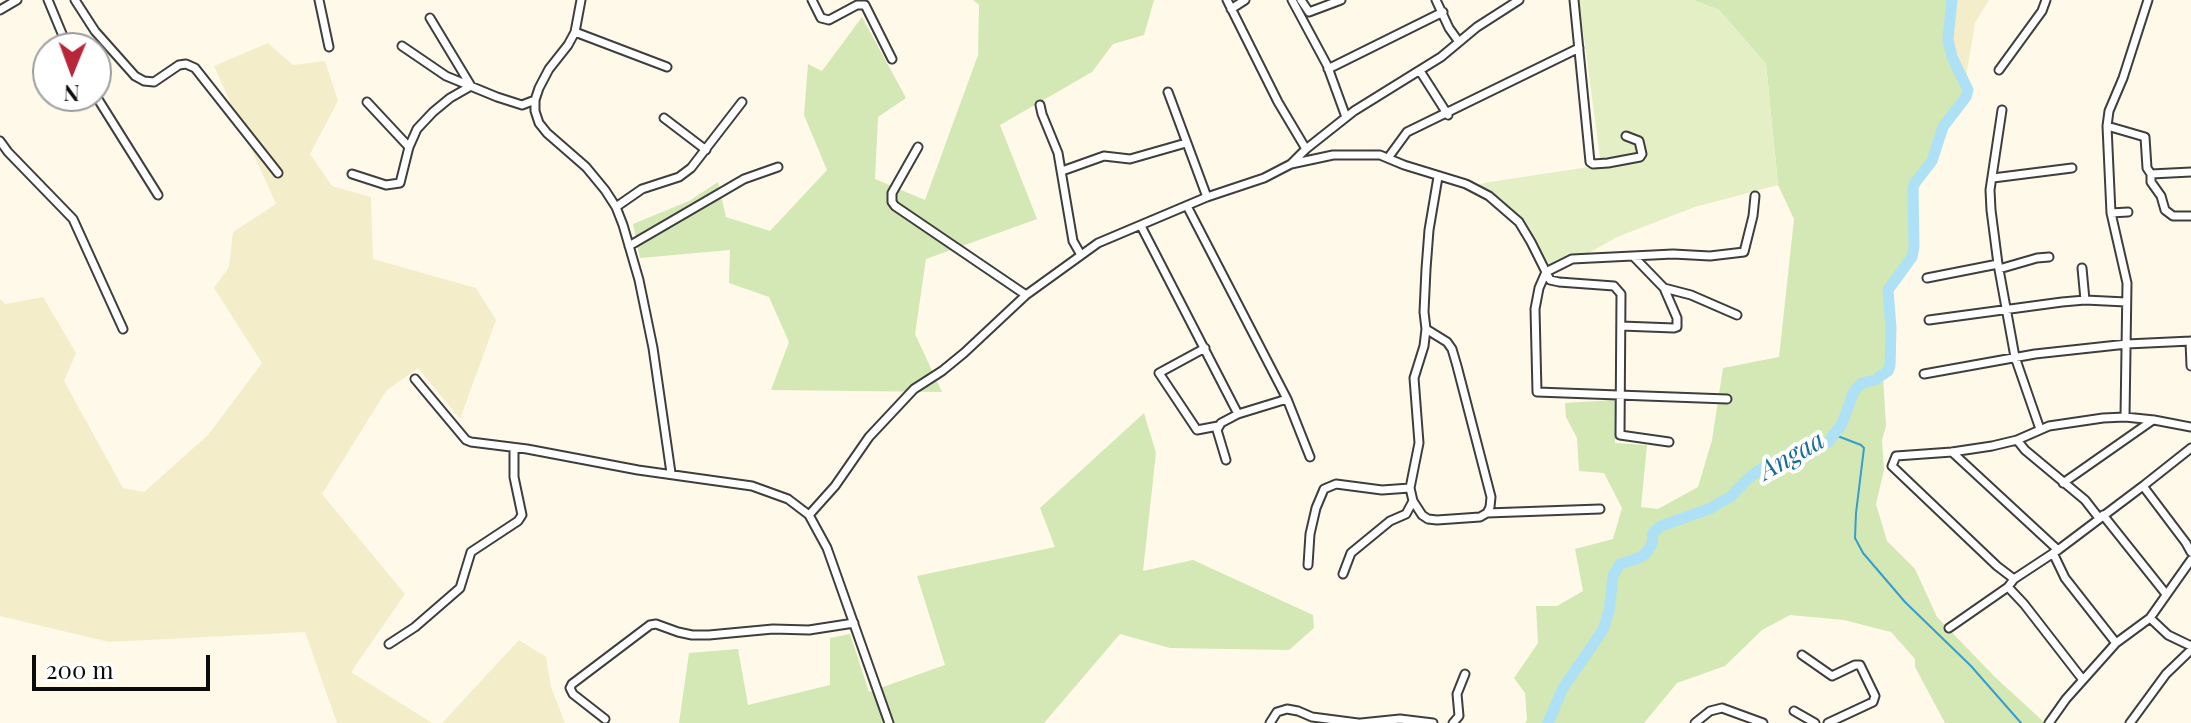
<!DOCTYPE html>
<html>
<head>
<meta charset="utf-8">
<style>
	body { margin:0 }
	#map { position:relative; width:2191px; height:723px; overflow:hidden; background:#fff9e9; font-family:"Playfair Display",serif }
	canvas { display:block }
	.north { position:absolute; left:32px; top:32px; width:80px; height:80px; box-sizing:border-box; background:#fff; border:2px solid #9d9d9d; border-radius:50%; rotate:181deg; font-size:22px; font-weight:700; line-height:32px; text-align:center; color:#0b0b0b }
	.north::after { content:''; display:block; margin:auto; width:28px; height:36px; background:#b92539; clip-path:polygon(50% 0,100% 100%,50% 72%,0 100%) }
	.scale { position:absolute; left:32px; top:655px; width:178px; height:36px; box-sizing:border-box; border:4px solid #0b0b0b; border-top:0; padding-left:10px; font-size:24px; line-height:28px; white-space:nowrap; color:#0b0b0b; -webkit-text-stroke:6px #fff; paint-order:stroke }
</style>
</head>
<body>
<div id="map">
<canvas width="2191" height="723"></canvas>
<div class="north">N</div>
<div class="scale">200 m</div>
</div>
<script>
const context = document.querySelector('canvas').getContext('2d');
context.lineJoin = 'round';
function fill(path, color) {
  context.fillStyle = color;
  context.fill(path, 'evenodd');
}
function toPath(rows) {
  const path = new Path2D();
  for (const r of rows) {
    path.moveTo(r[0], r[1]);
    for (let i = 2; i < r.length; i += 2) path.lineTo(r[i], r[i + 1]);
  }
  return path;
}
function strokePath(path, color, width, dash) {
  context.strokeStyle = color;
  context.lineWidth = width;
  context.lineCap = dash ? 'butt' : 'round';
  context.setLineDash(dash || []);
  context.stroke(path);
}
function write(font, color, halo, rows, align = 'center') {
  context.font = font + ' "Playfair Display",serif';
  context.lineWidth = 8;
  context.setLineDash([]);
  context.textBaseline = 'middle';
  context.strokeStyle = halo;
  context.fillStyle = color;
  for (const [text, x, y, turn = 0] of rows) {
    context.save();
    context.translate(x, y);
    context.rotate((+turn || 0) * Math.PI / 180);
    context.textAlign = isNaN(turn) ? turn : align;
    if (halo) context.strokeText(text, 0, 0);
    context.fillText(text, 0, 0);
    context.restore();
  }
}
fill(toPath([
	[1952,0,1989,0,1975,23,1965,83,1952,57,1948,39],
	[268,43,293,65,325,61,338,101,310,154,332,186,371,197,373,259,476,288,496,320,460,419,418,368,386,391,322,494,405,594,351,672,432,723,337,723,305,632,109,642,0,616,0,299,5,304,43,297,76,353,64,381,123,488,144,492,208,435,262,363,214,288,229,267,233,232,276,204,214,66],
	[519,640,546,657,551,687,565,723,442,723]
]), '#f4edca');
fill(toPath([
	[973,0,1154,0,1144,35,1113,44,1092,72,1000,125,1037,219,926,259,915,334,942,392,771,390,789,342,769,297,729,283,730,250,640,258,633,224,689,201,718,182,726,217,770,231,827,170,804,115,808,64,822,71,862,17,906,98,878,117,875,179,925,200,978,55,979,5],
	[1693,0,1952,0,1948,39,1952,57,1968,90,1966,97,1943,127,1932,161,1915,183,1912,197,1914,247,1912,257,1888,290,1891,328,1890,366,1883,376,1886,426,1882,440,1884,470,1876,504,1887,541,1915,569,1937,617,1995,677,2045,723,1945,723,1915,667,1915,659,1891,632,1844,620,1790,615,1762,630,1725,666,1677,683,1644,723,1525,723,1527,720,1525,693,1514,678,1538,643,1536,606,1557,606,1583,591,1575,549,1613,539,1622,508,1604,473,1579,471,1577,438,1566,417,1565,403,1615,400,1615,443,1647,445,1641,507,1658,509,1698,487,1712,440,1723,368,1779,357,1794,219,1778,185,1766,64,1719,10],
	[1144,413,1156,453,1143,571,1193,560,1313,615,1314,628,1289,650,1170,648,1120,634,1044,723,679,723,689,653,738,649,748,705,830,685,830,638,850,634,869,692,945,665,917,576,1055,547,1040,508]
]), '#d3e8b4');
fill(toPath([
	[1579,0,1693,0,1719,10,1766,64,1778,185,1695,207,1617,237,1553,273,1525,222,1504,204,1476,186,1484,183,1601,165]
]), '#e4efc6');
strokePath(toPath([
	[1835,435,1861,445,1864,448,1856,513,1855,538,1863,553,1905,602,1971,666,2021,723]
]), '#369dcc', 2);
strokePath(toPath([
	[1548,723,1563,688,1603,630,1609,611,1613,576,1620,564,1639,558,1646,553,1652,544,1653,533,1661,526,1709,509,1730,497,1751,476,1767,465,1828,442,1842,424,1854,391,1862,383,1875,380,1888,371,1890,366,1891,328,1888,290,1912,257,1914,247,1913,188,1915,183,1932,161,1943,127,1966,97,1968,90,1952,57,1948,39,1952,0]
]), '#aee1f5', 11);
const minor = toPath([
	[48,0,68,48],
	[75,0,95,31,135,76,144,81,154,82,179,65,186,64,195,68,278,173],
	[319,0,329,47],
	[581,0,575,32,568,45,549,69,539,88,535,100,535,111,539,123,547,133,586,167,605,190,616,207,623,225,639,280,653,348,671,473],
	[812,0,821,18,829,20,857,5,865,5,892,59],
	[1227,0,1278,102,1306,149],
	[1292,0,1327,65,1346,117],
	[1301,0,1309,12,1341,0],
	[1436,0,1449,28,1459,42],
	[1574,0,1590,162,1593,164,1608,163,1640,157,1642,154,1639,141,1626,136],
	[1231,9,1245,0],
	[0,10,17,0],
	[575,32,667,67],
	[402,46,446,76,497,97,522,105,535,100],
	[1328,69,1443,12],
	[1999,70,2042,11,2046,0],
	[1420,71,1448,115],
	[1168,92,1207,197],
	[96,96,158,195],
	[367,102,409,147],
	[1040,105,1042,114,1058,153,1073,241,1081,255],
	[2002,110,1990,190,1991,210,1998,264,2015,357,2040,429],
	[664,118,706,150],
	[2107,126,2145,137,2147,168,2151,174,2151,182,2161,196,2165,210,2173,216,2191,216],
	[0,141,8,152,73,219,123,329],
	[918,147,892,193,892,202,895,206,1026,295],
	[1388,158,1407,132,1579,48],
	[1291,164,1306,149,1354,111,1441,57,1477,27,1519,0],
	[1062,171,1104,156,1130,159,1186,143],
	[352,174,386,185,400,183,409,147,417,129,433,112,450,98,471,86,430,18],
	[2151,174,2191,172],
	[1993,178,2072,168],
	[1187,206,1287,399,1310,457],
	[616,207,642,189,679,177,691,168,742,102],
	[2111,213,2128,212],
	[1141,226,1238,414],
	[629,246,744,179,778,167],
	[2082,268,2085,300],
	[1999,269,2037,258,2049,257],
	[1927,278,1998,264],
	[1664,288,1691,295,1737,315],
	[1929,320,2062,302,2085,300,2126,302],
	[1621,326,1674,328,1677,327,1677,318,1664,288,1634,257],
	[1426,329,1447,342,1452,349,1457,366,1491,497,1490,507,1487,513,1480,517,1437,520,1428,519,1422,515,1413,501,1410,488,1419,443,1414,378,1424,346,1426,329,1424,312,1426,269,1429,230,1438,177],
	[2190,341,2191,366],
	[1205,348,1159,373,1197,430,1218,426],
	[1924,374,2035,354,2127,344,2191,341],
	[415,379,466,440,471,442,527,449,638,470,752,486,788,499,809,515,827,548,889,723],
	[1727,399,1537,392,1535,309,1539,288,1546,272,1572,259,1673,254,1710,256,1744,252,1753,216,1755,196],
	[2125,417,2127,283,2111,213,2107,126,2109,111,2123,78,2148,0],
	[2191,427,2154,420,2125,417,2103,418,2049,426,2017,440,1992,446,1952,452,1896,456,1892,466,1997,566,2014,579,2058,550,2143,486,2191,448],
	[2017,440,2025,450,2085,500,2099,518],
	[1952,452,2058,550],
	[1226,460,1217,430,1221,423,1238,414,1287,399],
	[2063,483,2153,420],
	[2143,486,2186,543,2191,552],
	[1487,513,1600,509],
	[809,515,835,486,869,437,914,389,942,371,964,353,1026,295,1098,243,1207,197,1264,178,1291,164,1333,155,1380,155,1404,165,1466,184,1489,196,1519,222,1531,242,1550,280,1559,282,1614,286,1621,294,1620,435,1669,442],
	[2103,515,2166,594],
	[2053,553,2065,578,2116,643],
	[1308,565,1310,534,1316,508,1324,489,1336,484,1382,490,1410,488],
	[1343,574,1351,553,1390,521,1406,514,1413,501],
	[2014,579,2008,587,2024,604,2083,680],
	[2150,618,2168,635,2191,646],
	[1949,628,2008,587],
	[389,644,415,627,460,588,471,552,518,521,522,515,514,477,514,448],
	[1802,655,1832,676,1855,665,1860,665,1875,696,1873,702,1828,723],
	[1794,711,1815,723],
	[605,719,573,694,570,688,572,684,650,625,656,624,678,632,692,635,709,635,773,629,809,630,854,623],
	[1270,723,1277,712,1287,709,1298,711,1312,717,1358,723],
	[1361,723,1400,719,1433,723],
	[1453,723,1459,716,1457,694,1465,674],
	[1695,723,1710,711,1722,708,1763,723],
	[2049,723,2066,699,2116,643,2150,618,2191,560],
	[2130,723,2166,674,2191,650]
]);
strokePath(minor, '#3e3e3e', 11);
strokePath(minor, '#fff', 7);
write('italic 26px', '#166c9a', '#fff', [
	["Angaa",1792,456,-30]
]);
</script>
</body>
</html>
